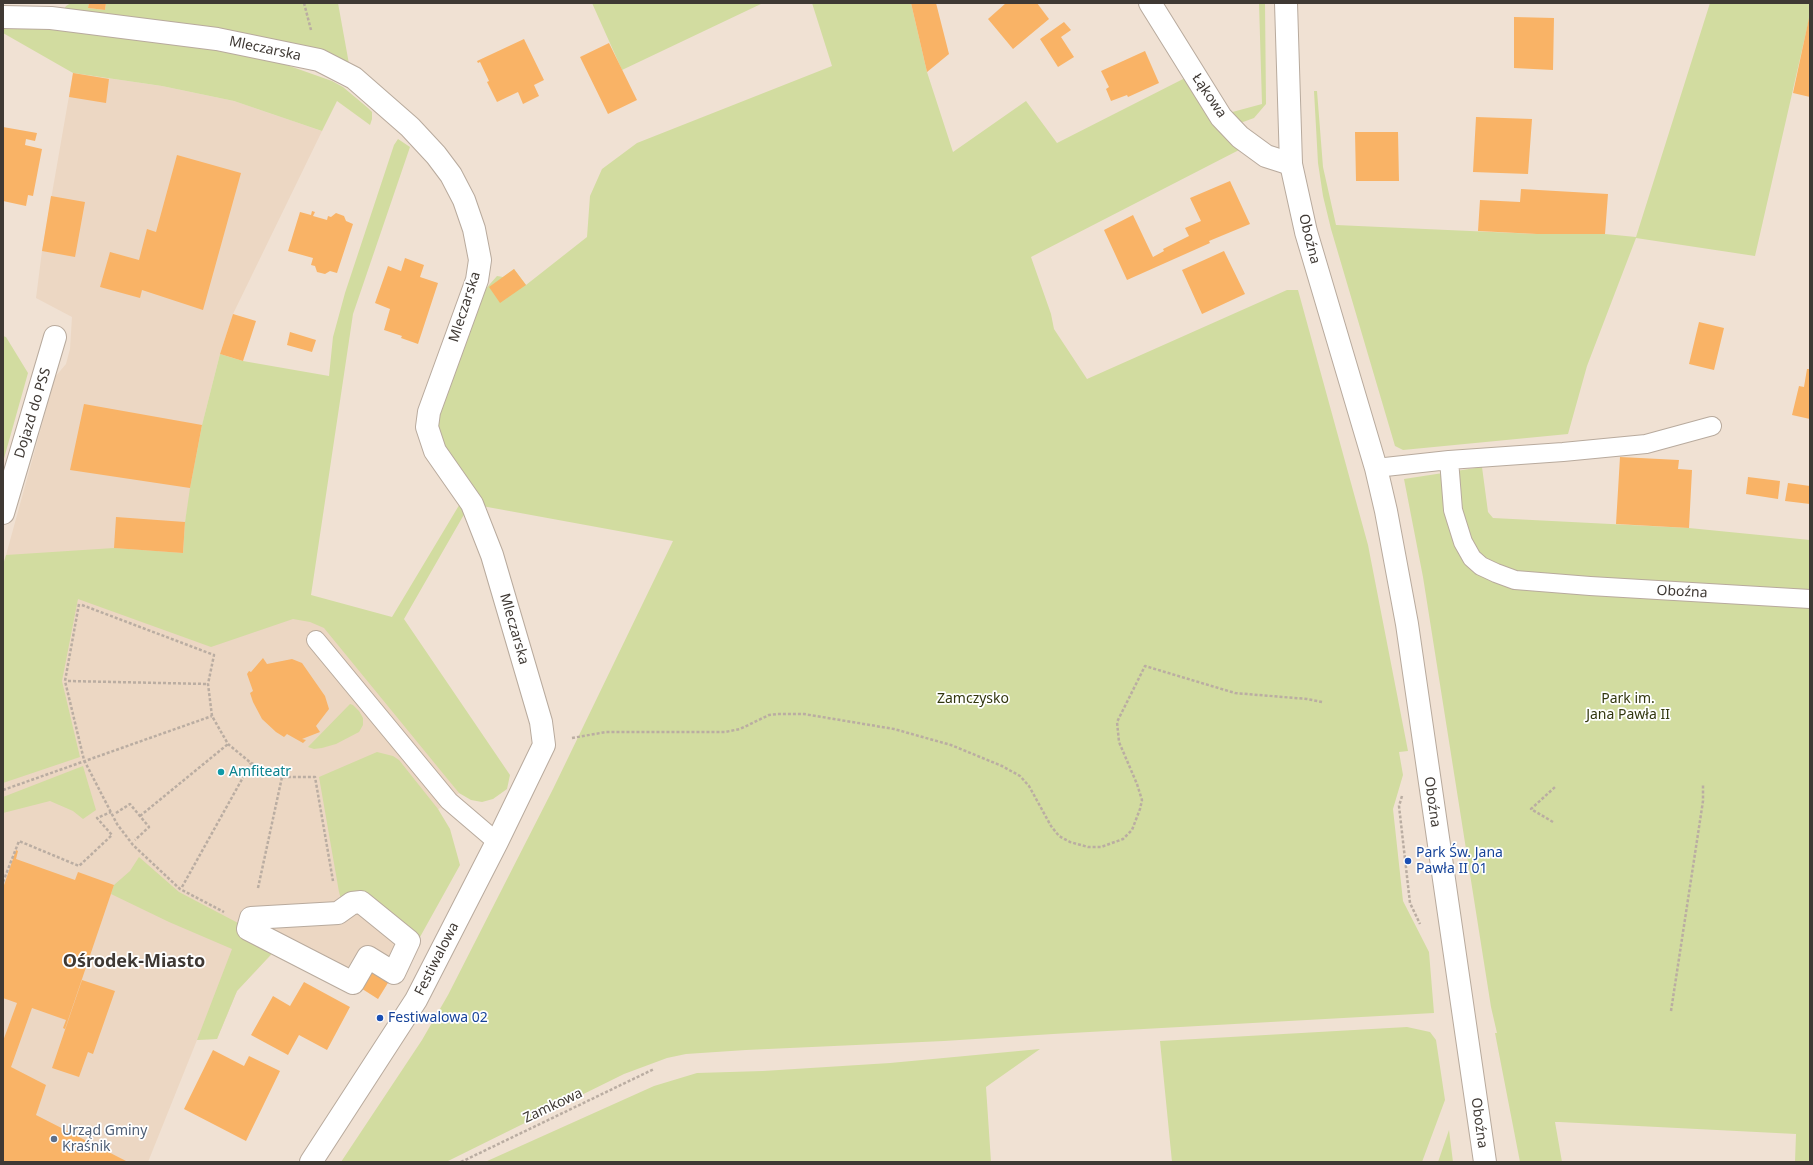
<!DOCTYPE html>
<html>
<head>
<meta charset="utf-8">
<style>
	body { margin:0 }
	#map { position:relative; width:1813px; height:1165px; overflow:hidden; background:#f0e1d3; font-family:"Noto Sans",sans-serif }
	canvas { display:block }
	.frame { position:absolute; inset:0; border:4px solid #3f3934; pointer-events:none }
</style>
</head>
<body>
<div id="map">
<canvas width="1813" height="1165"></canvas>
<div class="frame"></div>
</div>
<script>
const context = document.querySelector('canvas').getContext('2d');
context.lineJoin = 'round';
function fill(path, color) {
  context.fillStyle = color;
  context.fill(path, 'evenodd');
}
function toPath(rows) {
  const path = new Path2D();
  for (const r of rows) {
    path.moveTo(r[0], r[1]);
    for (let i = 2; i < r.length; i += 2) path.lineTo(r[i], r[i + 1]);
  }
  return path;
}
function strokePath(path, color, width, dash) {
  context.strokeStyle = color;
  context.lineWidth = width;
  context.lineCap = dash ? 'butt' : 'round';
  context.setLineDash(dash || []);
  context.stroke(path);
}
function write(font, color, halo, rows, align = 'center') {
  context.font = font + ' "Noto Sans",sans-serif';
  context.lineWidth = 3.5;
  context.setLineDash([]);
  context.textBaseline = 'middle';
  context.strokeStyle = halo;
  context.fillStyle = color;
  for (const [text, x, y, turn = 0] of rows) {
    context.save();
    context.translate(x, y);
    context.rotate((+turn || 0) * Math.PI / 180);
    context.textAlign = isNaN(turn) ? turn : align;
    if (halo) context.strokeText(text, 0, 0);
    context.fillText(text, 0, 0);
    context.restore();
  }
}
fill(toPath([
	[73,73,162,86,234,101,322,131,233,314,220,354,202,425,185,522,183,553,311,596,459,793,426,819,394,973,378,999,353,983,280,945,237,991,217,1039,197,1040,148,1162,3,1162,3,566,55,377,66,364,70,349,72,317,36,298,42,251]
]), '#ecd7c3');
fill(toPath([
	[71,3,89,3,88,8,105,10,106,3,338,3,349,64,62,12,66,6],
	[592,3,763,3,622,70],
	[812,3,911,3,927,72,953,152,1026,101,1057,143,1187,77,1239,150,1031,257,1051,314,1054,329,1087,379,1287,290,1298,290,1368,545,1408,751,1399,752,1403,775,1393,809,1403,901,1429,952,1434,1013,1053,1034,944,1041,746,1050,686,1054,667,1058,624,1074,446,1162,341,1162,422,1040,448,995,553,789,673,541,482,506,448,453,440,437,438,420,475,301,497,276,503,277,514,269,526,285,587,237,590,196,602,169,637,143,832,66],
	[1259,3,1265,3,1266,104,1254,118,1243,122,1235,121,1225,114,1262,104],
	[1710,3,1810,3,1810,15,1755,256,1636,238,1587,366,1568,434,1403,450,1395,446,1331,229,1323,196,1318,163,1314,91,1317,91,1323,167,1336,225,1537,234,1605,234,1636,237],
	[3,27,65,30,250,52,332,81,343,87,368,108,372,112,372,119,370,125,337,101,322,131,234,101,162,86,73,73,3,33],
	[398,139,410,147,353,314,311,595,392,617,461,502,466,511,404,619,510,775,507,789,493,799,482,802,471,800,459,793,324,628,310,622,293,619,211,647,78,599,62,681,80,757,3,783,3,565,6,555,114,548,183,553,185,522,190,488,202,425,220,354,243,361,329,376,333,337,345,293,394,145],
	[3,336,6,337,28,373,3,462],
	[1482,467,1488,512,1493,518,1689,528,1810,540,1810,1162,1795,1162,1796,1134,1559,1122,1555,1122,1562,1162,1520,1162,1495,1033,1497,1033,1491,1007,1423,577,1404,479],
	[350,704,353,705,359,711,363,718,363,725,359,732,336,744,322,748,314,749,308,747],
	[377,752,393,756,399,760,438,809,450,829,460,865,415,946,341,899,339,892,319,777],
	[83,766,96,810,83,819,73,811,50,801,3,813,3,797],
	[139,857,179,892,280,945,237,991,217,1039,197,1040,232,949,169,922,111,894,114,885,130,871],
	[1407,1027,1430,1032,1436,1040,1445,1100,1422,1162,1172,1162,1160,1041],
	[1040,1049,986,1087,991,1162,485,1162,654,1086,697,1073,763,1071,890,1063],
	[1449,1130,1453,1162,1438,1162]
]), '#d2dca0');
fill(toPath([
	[89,3,106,3,105,10,88,8],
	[911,3,936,3,949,54,927,72],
	[1006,3,1037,3,1049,19,1013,49,988,19],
	[1514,17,1554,18,1553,70,1514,68],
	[1809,18,1810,18,1810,97,1793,93],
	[1064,22,1071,30,1061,37,1074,57,1058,67,1040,39],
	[524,39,544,80,534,85,539,96,523,104,518,92,497,102,487,82,489,81,480,62,478,63,477,61],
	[609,43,637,100,608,114,580,57],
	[1145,51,1159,83,1128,97,1127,95,1111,101,1106,89,1109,87,1101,71],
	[73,73,109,79,106,103,69,97],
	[1476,117,1532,119,1528,174,1473,172],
	[3,127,37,133,35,141,26,139,25,145,42,149,33,196,28,195,26,206,3,201],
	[1355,132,1398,132,1399,181,1356,181],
	[177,155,241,173,203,310,142,290,140,298,100,287,110,252,139,260,147,229,156,232],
	[1230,181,1250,224,1209,241,1210,243,1127,280,1104,230,1133,215,1153,257,1164,251,1163,249,1189,236,1185,228,1201,221,1190,198],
	[1521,189,1608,194,1605,234,1537,234,1478,231,1480,200,1520,202],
	[51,196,85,202,75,257,42,251],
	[312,211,315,212,313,216,327,220,328,216,331,217,336,213,344,216,346,221,353,224,337,273,330,271,325,274,317,272,315,266,311,265,313,258,288,251,300,212,311,215],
	[1224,251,1245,294,1202,314,1182,270],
	[405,258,424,265,420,277,438,283,418,344,401,338,402,336,384,330,390,309,375,303,388,266,401,271],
	[514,269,526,285,500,303,489,287],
	[233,314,256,321,243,361,220,354],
	[1699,322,1724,328,1714,370,1689,364],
	[290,332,316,340,312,352,287,345],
	[1807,369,1810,369,1810,419,1792,415,1799,386,1804,387],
	[84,404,202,425,190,488,70,470],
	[1620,457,1679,460,1678,469,1692,470,1689,528,1616,524],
	[1748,477,1780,481,1778,499,1746,494],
	[1788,483,1810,486,1810,504,1785,501],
	[116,517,185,522,183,553,114,548],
	[263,658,267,664,292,659,302,663,325,696,329,709,316,726,320,732,302,739,306,740,303,743,287,734,284,737,276,732,262,719,253,702,250,693,253,691,247,674,249,671,251,672],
	[16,850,18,851,16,859,75,880,78,872,114,885,65,1029,63,1028,66,1020,32,1008,11,1067,46,1085,36,1115,128,1162,3,1162,3,1041,17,1003,3,998,3,888],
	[368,957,394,973,378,999,353,983],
	[82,980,115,991,93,1054,88,1052,79,1077,52,1068],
	[304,982,350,1007,327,1050,299,1035,288,1055,251,1035,273,996,290,1006],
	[213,1050,244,1066,249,1056,280,1071,246,1141,184,1109]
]), '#f9b366');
const lane = toPath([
	[1449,460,1563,452,1646,444,1712,426],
	[1376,468,1449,460,1453,510,1463,542,1472,558,1481,566,1496,573,1515,580,1590,586,1810,599],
	[316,640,449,801,497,842]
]);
const street = toPath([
	[1150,3,1221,117,1240,137,1266,156,1291,164],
	[3,17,51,18,217,39,319,60,354,78,410,127,436,155,451,175,464,200,474,229,480,260,477,280,429,412,427,427,435,451,472,504,492,555,541,722,544,745,497,842,416,1000,311,1162],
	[3,513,55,337],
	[361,902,409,941,394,973,368,957,353,983,248,929,251,918,338,913,352,903,361,902]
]);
const secondary = toPath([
	[1286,3,1291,164,1306,232,1376,468,1386,511,1407,624,1485,1162]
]);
strokePath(lane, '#b8aa9d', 20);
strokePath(street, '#b8aa9d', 24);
strokePath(secondary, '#b8aa9d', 24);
strokePath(toPath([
	[304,3,311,30],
	[79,604,65,681,84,760,117,824,133,845,180,889,224,912],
	[82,605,214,655,208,684,212,716,228,744,251,763,282,777,315,777,333,881],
	[68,681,208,684],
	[572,738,606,732,725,732,740,729,769,715,777,714,804,714,894,729,951,745,1002,766,1020,776,1029,786,1051,826,1059,836,1070,842,1088,847,1101,847,1123,839,1132,830,1140,809,1142,800,1137,784,1119,742,1117,722,1145,666,1235,693,1307,699,1322,702],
	[3,790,212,716],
	[1402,796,1399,806,1410,903,1420,924],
	[116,813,130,804,149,827,135,840],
	[140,816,228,744],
	[1553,822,1531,809,1555,787],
	[3,882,19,841,79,866,112,835,97,818,111,812],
	[182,887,251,763],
	[258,888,282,777],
	[1671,1011,1703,801,1703,784],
	[461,1162,654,1069]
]), '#baada2', 2.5, [3, 2]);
strokePath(lane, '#fff', 18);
strokePath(street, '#fff', 22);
strokePath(secondary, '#fff', 22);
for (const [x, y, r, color] of [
	[221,772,4,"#0f9aa8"],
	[1408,861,4,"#1a4fb4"],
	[380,1018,4,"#1a4fb4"],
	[54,1139,4,"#5c6f8a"]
]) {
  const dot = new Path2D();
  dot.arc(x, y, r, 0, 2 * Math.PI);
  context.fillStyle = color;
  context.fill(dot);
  strokePath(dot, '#fff', 1.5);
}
write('14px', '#3f3934', '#fff', [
	["Mleczarska",265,49,12],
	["Łąkowa",1209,96,56],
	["Oboźna",1309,239,76],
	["Mleczarska",465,307,-72],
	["Dojazd do PSS",33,413,-73],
	["Oboźna",1682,592,3],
	["Mleczarska",514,629,74],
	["Oboźna",1432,802,82],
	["Festiwalowa",437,959,-63],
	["Zamkowa",553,1106,-25],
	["Oboźna",1479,1123,82]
]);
write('14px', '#32370e', '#fff', [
	["Zamczysko",973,699],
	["Park im.",1628,699],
	["Jana Pawła II",1628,715]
]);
write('14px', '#0d838f', '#fff', [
	["Amfiteatr",229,772]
], 'left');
write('14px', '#164399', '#fff', [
	["Park Św. Jana",1416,853],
	["Pawła II 01",1416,869],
	["Festiwalowa 02",388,1018]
], 'left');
write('14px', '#4e5e75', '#fff', [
	["Urząd Gminy",62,1131],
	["Kraśnik",62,1147]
], 'left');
write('bold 18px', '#3f3934', '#fff', [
	["Ośrodek-Miasto",134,962]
]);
</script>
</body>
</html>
